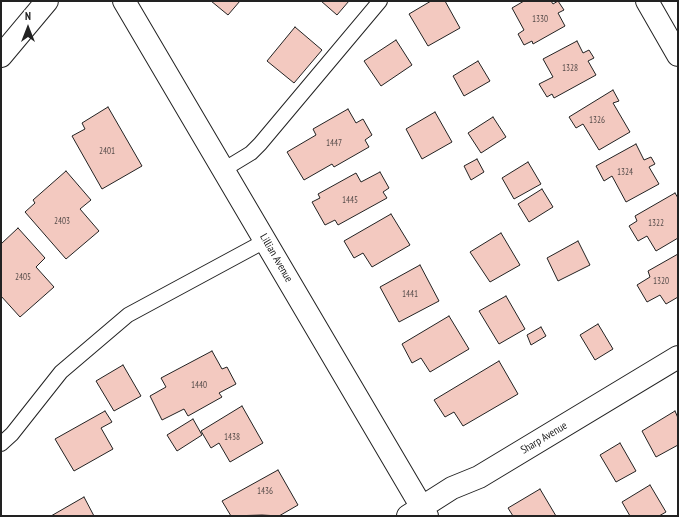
<!DOCTYPE html>
<html>
<head>
<meta charset="utf-8">
<style>
	body { margin:0 }
	#map { position:relative; width:679px; height:517px; overflow:hidden; background:#fff; font-family:"PT Sans Narrow",sans-serif }
	canvas { display:block }
	.frame { position:absolute; inset:0; border:2px solid #222; pointer-events:none }
	.north { position:absolute; left:8px; top:8px; width:40px; height:40px; -webkit-text-stroke:3px #fff; paint-order:stroke; rotate:0deg; font-size:11px; font-weight:700; line-height:16px; text-align:center; color:#222 }
	.north::after { content:''; display:block; margin:auto; width:14px; height:18px; background:#222; clip-path:polygon(50% 0,100% 100%,50% 72%,0 100%) }
</style>
</head>
<body>
<div id="map">
<canvas width="679" height="517"></canvas>
<div class="frame"></div>
<div class="north">N</div>
</div>
<script>
const context = document.querySelector('canvas').getContext('2d');
context.lineJoin = 'round';
function fill(path, color) {
  context.fillStyle = color;
  context.fill(path, 'evenodd');
}
function toPath(rows) {
  const path = new Path2D();
  for (const r of rows) {
    path.moveTo(r[0], r[1]);
    for (let i = 2; i < r.length; i += 2) path.lineTo(r[i], r[i + 1]);
  }
  return path;
}
function strokePath(path, color, width, dash) {
  context.strokeStyle = color;
  context.lineWidth = width;
  context.lineCap = dash ? 'butt' : 'round';
  context.setLineDash(dash || []);
  context.stroke(path);
}
function write(font, color, halo, rows, align = 'center') {
  context.font = font + ' "PT Sans Narrow",sans-serif';
  context.lineWidth = 3;
  context.setLineDash([]);
  context.textBaseline = 'middle';
  context.strokeStyle = halo;
  context.fillStyle = color;
  for (const [text, x, y, turn = 0] of rows) {
    context.save();
    context.translate(x, y);
    context.rotate((+turn || 0) * Math.PI / 180);
    context.textAlign = isNaN(turn) ? turn : align;
    if (halo) context.strokeText(text, 0, 0);
    context.fillText(text, 0, 0);
    context.restore();
  }
}
const building = toPath([
	[211,1,240,1,228,15,211,1],
	[321,1,349,1,337,15,321,1],
	[431,1,445,1,460,28,428,46,409,14,431,1],
	[524,1,551,1,553,4,558,1,564,10,558,13,565,26,533,44,532,41,524,45,518,34,524,30,512,8,524,1],
	[295,27,322,50,294,83,267,61,295,27],
	[396,40,412,65,381,86,364,61,396,40],
	[577,41,583,53,589,50,594,58,588,61,596,75,554,98,552,94,547,97,539,84,553,77,543,59,577,41],
	[478,61,490,81,464,96,453,76,478,61],
	[613,90,619,101,613,103,630,132,599,150,583,124,576,128,569,117,613,90],
	[108,107,142,166,102,189,72,136,85,129,82,123,108,107],
	[348,109,356,123,363,119,372,135,365,140,369,147,334,167,332,164,304,180,287,152,316,135,313,129,348,109],
	[435,112,452,142,422,159,406,129,435,112],
	[493,117,506,137,481,153,468,133,493,117],
	[636,144,644,160,651,157,655,164,649,167,659,184,626,202,612,176,604,181,596,166,636,144],
	[477,159,484,172,471,180,464,166,477,159],
	[528,162,541,184,514,199,502,178,528,162],
	[66,171,91,200,80,209,99,231,66,259,25,212,35,203,33,200,66,171],
	[380,172,389,188,383,192,387,198,338,225,335,220,325,225,312,202,320,198,318,194,356,173,361,182,380,172],
	[542,189,553,207,529,222,518,204,542,189],
	[675,193,678,198,678,238,656,251,647,236,638,241,629,226,637,221,635,216,675,193],
	[391,214,410,245,372,267,363,253,354,258,344,241,391,214],
	[18,228,45,258,36,267,54,287,20,317,1,296,1,244,18,228],
	[501,233,520,265,490,282,470,252,501,233],
	[578,241,590,265,558,281,547,258,578,241],
	[678,254,678,297,666,304,660,295,647,302,637,285,650,277,648,271,678,254],
	[420,265,439,301,399,322,380,287,420,265],
	[506,296,525,329,499,344,479,311,506,296],
	[449,316,469,349,430,372,421,358,412,363,402,344,449,316],
	[598,324,613,349,595,360,580,335,598,324],
	[541,327,546,336,531,345,527,335,541,327],
	[212,351,222,369,227,367,236,384,219,393,222,397,188,416,184,409,162,420,150,396,166,387,161,378,212,351],
	[499,361,518,394,463,426,454,412,445,417,434,400,499,361],
	[123,365,141,396,114,411,96,381,123,365],
	[242,406,263,443,230,462,219,443,211,448,201,431,242,406],
	[105,411,112,422,101,428,113,449,74,471,55,439,105,411],
	[675,411,678,418,678,445,656,457,642,431,675,411],
	[193,419,202,435,177,451,167,435,193,419],
	[620,443,636,471,616,482,600,455,620,443],
	[278,470,298,505,279,516,262,515,231,516,222,501,278,470],
	[650,485,666,512,659,516,630,516,622,502,650,485],
	[540,489,556,516,513,516,508,508,540,489],
	[84,497,94,516,51,516,84,497]
]);
fill(building, '#f3c9c0');
strokePath(building, '#222', 1);
const service = toPath([
	[223,170,251,153,260,144,380,1],
	[1,444,12,434,61,372,128,315,265,241]
]);
const minor = toPath([
	[124,1,427,516],
	[647,1,678,55],
	[408,516,452,488,479,477,678,357]
]);
const primary = toPath([
	[1,56,47,1]
]);
strokePath(service, '#222', 16);
strokePath(minor, '#222', 24);
strokePath(primary, '#222', 24);
strokePath(service, '#fff', 14);
strokePath(minor, '#fff', 22);
strokePath(primary, '#fff', 22);
write('9px', '#564c4a', null, [
	["1330",540,19],
	["1328",570,68],
	["1326",597,120],
	["1447",334,143],
	["2401",107,151],
	["1324",625,172],
	["1445",350,200],
	["2403",62,221],
	["1322",656,223],
	["2405",23,277],
	["1320",661,281],
	["1441",410,294],
	["1440",199,385],
	["1438",232,437],
	["1436",265,491]
]);
write('11px', '#222', '#fff', [
	["Lillian Avenue",276,258,60],
	["Sharp Avenue",544,438,-31]
]);
</script>
</body>
</html>
